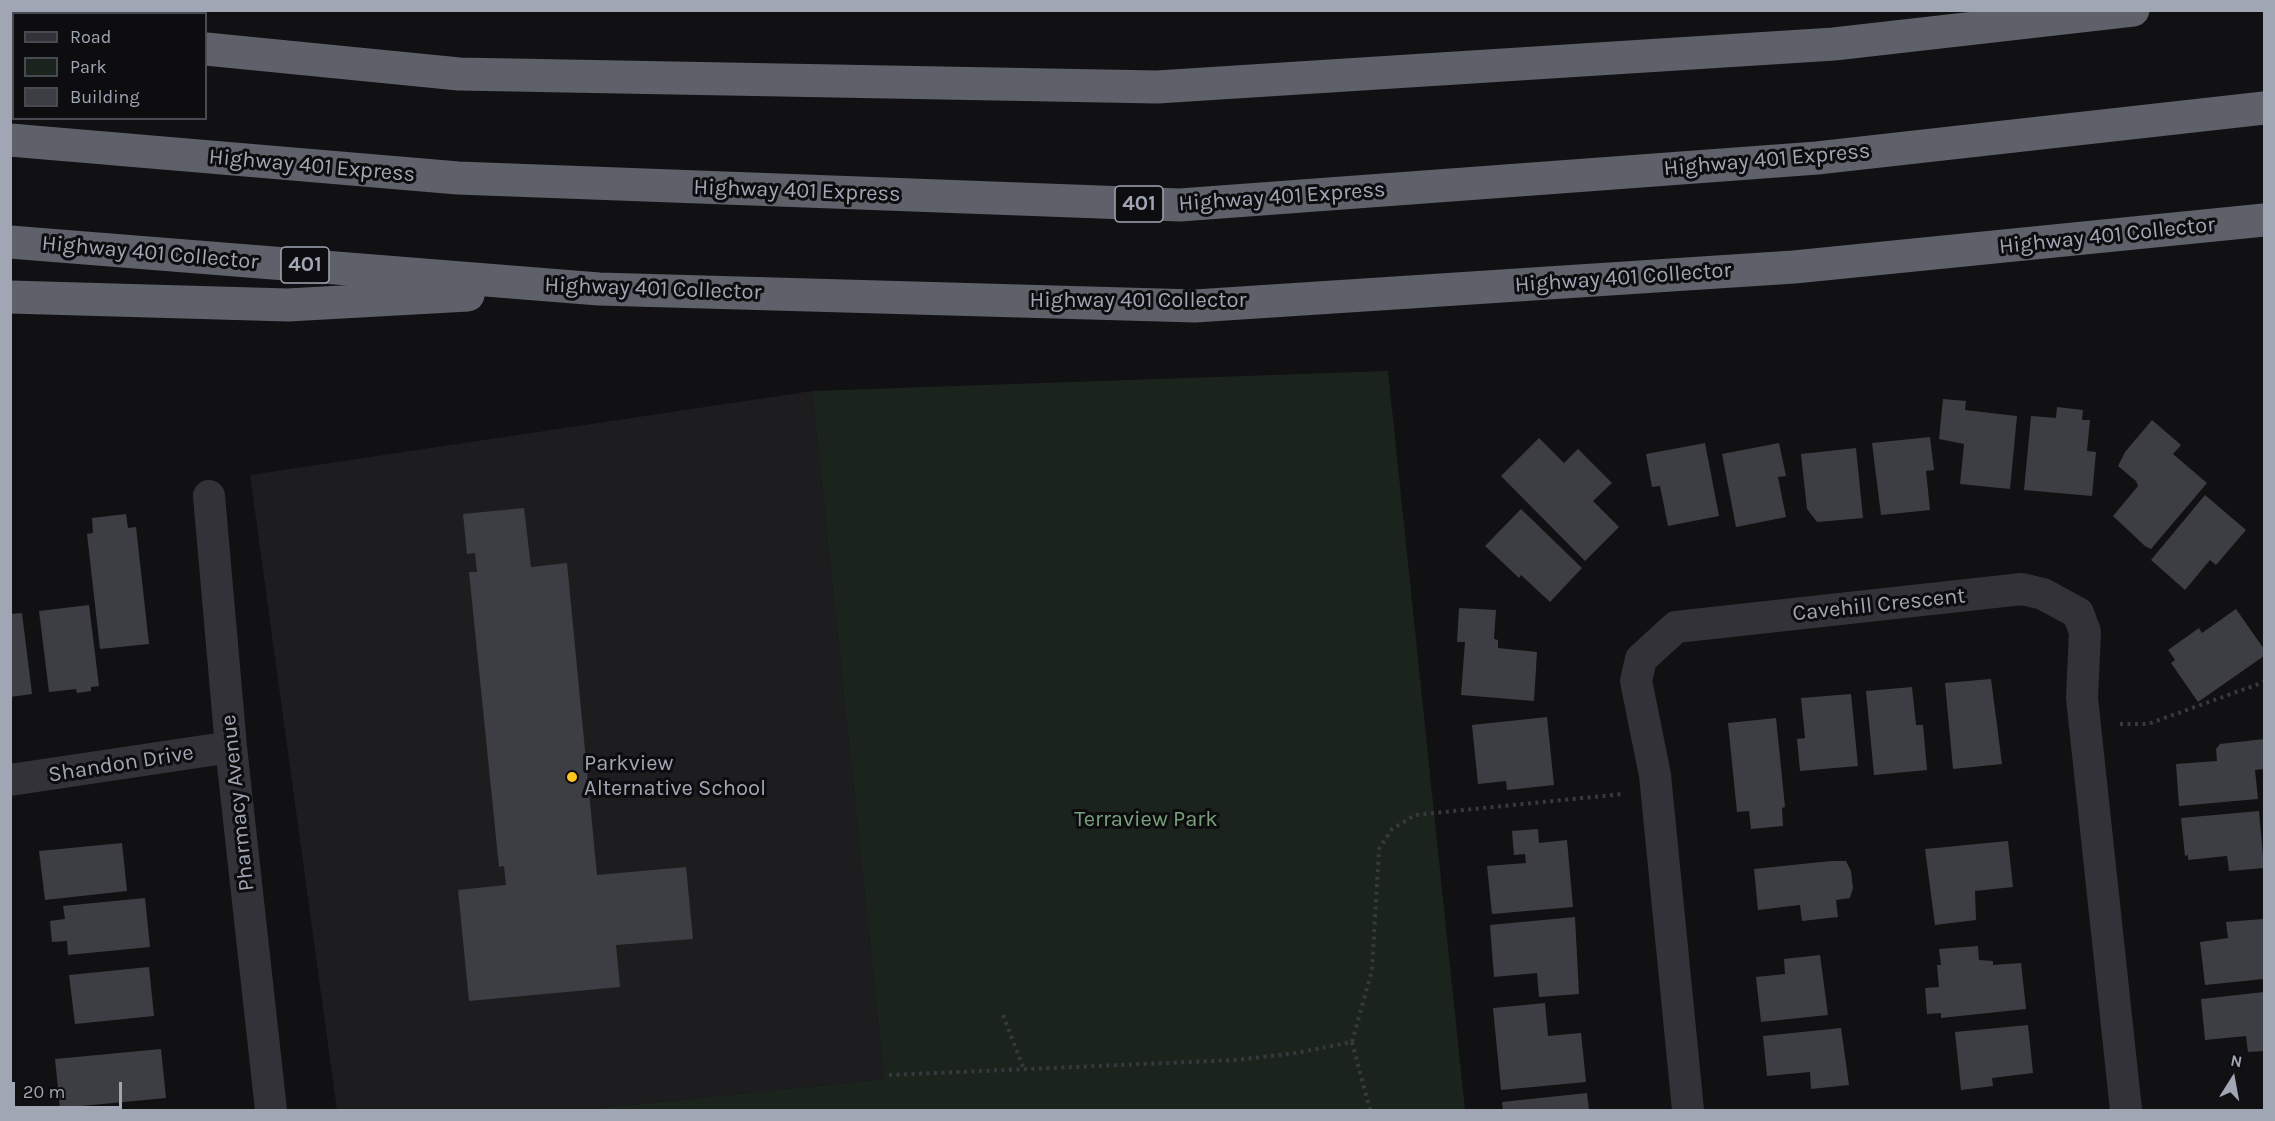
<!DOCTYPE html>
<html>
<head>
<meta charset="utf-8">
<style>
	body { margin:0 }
	#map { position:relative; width:2275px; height:1121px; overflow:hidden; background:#111113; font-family:Karla,sans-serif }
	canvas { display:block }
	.frame { position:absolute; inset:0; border:12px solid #a1a6b5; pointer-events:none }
	.legend { position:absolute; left:12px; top:12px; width:195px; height:108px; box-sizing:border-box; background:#0d0c0e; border:2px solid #484a51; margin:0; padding:8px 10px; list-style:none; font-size:18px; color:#a1a6b5 }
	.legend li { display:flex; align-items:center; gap:12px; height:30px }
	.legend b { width:30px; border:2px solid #484a51 }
	.north { position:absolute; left:2203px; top:1049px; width:60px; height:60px; -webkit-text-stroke:4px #0d0c0e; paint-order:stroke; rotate:11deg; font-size:16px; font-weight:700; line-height:24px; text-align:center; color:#a1a6b5 }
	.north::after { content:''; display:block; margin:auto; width:21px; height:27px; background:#a1a6b5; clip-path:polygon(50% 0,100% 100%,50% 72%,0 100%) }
	.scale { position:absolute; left:12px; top:1082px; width:110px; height:27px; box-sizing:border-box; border:3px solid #a1a6b5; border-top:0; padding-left:8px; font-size:18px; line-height:21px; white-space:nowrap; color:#a1a6b5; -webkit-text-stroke:4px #0d0c0e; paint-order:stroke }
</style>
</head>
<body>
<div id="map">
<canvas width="2275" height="1121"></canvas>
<div class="frame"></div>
<ul class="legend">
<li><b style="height:8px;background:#323238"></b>Road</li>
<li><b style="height:16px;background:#1b231d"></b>Park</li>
<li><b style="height:16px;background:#3d3e43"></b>Building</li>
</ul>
<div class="north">N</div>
<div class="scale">20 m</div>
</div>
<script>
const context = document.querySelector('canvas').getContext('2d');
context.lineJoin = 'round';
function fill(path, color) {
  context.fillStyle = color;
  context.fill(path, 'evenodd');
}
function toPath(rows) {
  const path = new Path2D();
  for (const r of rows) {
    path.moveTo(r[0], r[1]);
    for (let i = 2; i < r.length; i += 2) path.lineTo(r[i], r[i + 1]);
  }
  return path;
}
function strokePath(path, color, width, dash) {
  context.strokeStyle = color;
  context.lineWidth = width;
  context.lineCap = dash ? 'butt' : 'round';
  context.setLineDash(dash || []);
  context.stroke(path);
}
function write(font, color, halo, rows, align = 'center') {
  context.font = font + ' Karla,sans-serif';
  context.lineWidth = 6;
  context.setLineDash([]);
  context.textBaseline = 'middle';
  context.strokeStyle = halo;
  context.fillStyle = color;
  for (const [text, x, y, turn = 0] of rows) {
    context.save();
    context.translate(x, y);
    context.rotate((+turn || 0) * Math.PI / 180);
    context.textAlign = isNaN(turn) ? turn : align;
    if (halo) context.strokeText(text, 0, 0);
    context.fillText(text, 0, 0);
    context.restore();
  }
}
fill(toPath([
	[812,391,884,1079,579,1110,337,1110,250,475]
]), '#1d1d20');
fill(toPath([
	[1388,371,1465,1110,579,1110,884,1079,812,391]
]), '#1b231d');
fill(toPath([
	[1943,399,1966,401,1965,410,2017,416,2010,489,1960,484,1964,444,1939,439],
	[2057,407,2083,410,2082,420,2090,420,2087,451,2096,452,2092,496,2024,490,2031,416,2056,418],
	[2152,420,2181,445,2173,454,2207,483,2151,549,2145,546,2113,516,2138,486,2136,481,2118,466,2125,452],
	[1930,437,1934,470,1926,471,1930,510,1881,515,1872,443],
	[1539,438,1564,463,1578,449,1612,483,1593,501,1619,527,1585,561,1501,476],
	[1705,443,1719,516,1668,526,1660,486,1652,487,1646,454],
	[1779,443,1786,476,1778,477,1786,517,1736,527,1722,454],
	[1856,448,1863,518,1817,522,1807,509,1801,454],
	[2205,495,2246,530,2216,565,2210,560,2185,590,2151,560],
	[524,508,531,567,567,563,597,875,686,867,693,939,616,945,620,987,469,1001,458,890,506,885,504,866,499,867,469,572,477,572,475,553,467,554,463,514],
	[1521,509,1582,568,1550,602,1521,575,1519,578,1485,546],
	[126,514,128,528,136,527,149,644,100,649,87,534,93,533,92,518],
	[89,605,99,686,91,687,91,691,77,693,76,689,49,692,39,611],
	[1459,608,1496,610,1494,639,1498,640,1498,648,1537,652,1534,701,1461,695,1465,642,1457,642],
	[2236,609,2264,649,2264,656,2198,702,2171,663,2175,660,2168,650,2199,628,2202,633],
	[22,613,32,694,10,697,10,614],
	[1991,679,2002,764,1953,769,1945,683],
	[1912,687,1916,725,1923,725,1927,770,1874,775,1866,691],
	[1851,694,1858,766,1800,771,1797,739,1805,738,1801,698],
	[1547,717,1554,785,1507,790,1506,781,1478,784,1472,725],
	[1776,718,1785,807,1782,808,1783,826,1751,829,1749,811,1737,812,1728,723],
	[2264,739,2264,769,2255,770,2258,799,2179,806,2176,764,2217,761,2216,749,2220,744],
	[2259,811,2264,868,2229,871,2227,856,2188,860,2188,855,2185,856,2181,818],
	[1538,829,1539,843,1567,840,1573,907,1492,914,1487,866,1526,863,1525,854,1514,855,1512,831],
	[2008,841,2013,887,1975,891,1976,920,1935,925,1925,849],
	[122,843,127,891,45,900,39,851],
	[1831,861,1846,861,1851,871,1853,888,1850,898,1836,900,1838,917,1802,921,1800,905,1758,910,1754,869],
	[145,898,150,947,68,955,67,941,52,942,50,921,65,919,63,906],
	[1575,917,1579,994,1539,997,1537,973,1494,977,1490,925],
	[2263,919,2264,979,2205,985,2200,942,2228,938,2226,922],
	[1978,946,1979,960,1993,961,1993,965,2021,963,2026,1009,1941,1018,1941,1013,1927,1014,1925,988,1939,987,1937,965,1941,965,1939,949],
	[1820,955,1828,1015,1761,1022,1756,977,1785,974,1784,959],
	[149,967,154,1016,75,1024,69,975],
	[2264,992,2264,1051,2248,1052,2246,1036,2205,1040,2201,999],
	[1545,1003,1548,1036,1581,1033,1586,1082,1501,1090,1493,1008],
	[2028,1025,2033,1073,1992,1078,1993,1086,1961,1090,1955,1032],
	[1841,1028,1849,1085,1811,1089,1810,1072,1767,1076,1763,1036],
	[161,1049,166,1098,60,1108,55,1059],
	[1587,1093,1589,1110,1503,1110,1502,1102]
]), '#3d3e43');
strokePath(toPath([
	[2120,724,2148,724,2264,682],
	[1003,1015,1023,1067],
	[1352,1042,1370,1110],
	[889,1075,1236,1060,1296,1053,1352,1042,1372,970,1379,849,1392,829,1415,815,1622,794]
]), '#38393f', 4, [3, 4.5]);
strokePath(toPath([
	[209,496,231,747,271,1110],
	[10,780,231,747],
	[1688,1110,1655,775,1636,681,1641,659,1676,627,2022,589,2043,594,2078,613,2085,632,2082,698,2126,1110]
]), '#323238', 32);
strokePath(toPath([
	[10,30,14,30],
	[206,49,459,74,1157,87,1834,44,2133,10],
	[10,140,458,178,1180,205,1817,158,2264,108],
	[10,242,599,289,1195,306,1794,267,2264,220],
	[10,297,288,305,468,295]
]), '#5e606a', 33);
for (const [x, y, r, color] of [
	[572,777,6,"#ffc61d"]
]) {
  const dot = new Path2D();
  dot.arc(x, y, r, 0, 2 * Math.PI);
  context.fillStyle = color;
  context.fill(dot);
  strokePath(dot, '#0d0c0e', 2);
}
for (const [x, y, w] of [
	[1139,204,48],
	[305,265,48]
]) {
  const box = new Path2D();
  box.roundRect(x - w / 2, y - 18, w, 36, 4.5);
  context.fillStyle = '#0d0c0e';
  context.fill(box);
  strokePath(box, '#a1a6b5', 1.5);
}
write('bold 21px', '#a1a6b5', null, [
	["401",1139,204],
	["401",305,265]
]);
write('22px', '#a1a6b5', '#0d0c0e', [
	["Highway 401 Express",1767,160,-5],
	["Highway 401 Express",312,166,5],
	["Highway 401 Express",797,191,2],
	["Highway 401 Express",1282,197,-4],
	["Highway 401 Collector",2107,236,-6],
	["Highway 401 Collector",150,253,5],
	["Highway 401 Collector",1623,278,-4],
	["Highway 401 Collector",653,289,2],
	["Highway 401 Collector",1138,301],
	["Cavehill Crescent",1879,605,-6],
	["Shandon Drive",121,764,-9],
	["Pharmacy Avenue",238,803,-96]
]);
write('22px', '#a1a6b5', '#0d0c0e', [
	["Parkview",584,764],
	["Alternative School",584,789]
], 'left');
write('22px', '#76a27d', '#0d0c0e', [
	["Terraview Park",1146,820]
]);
</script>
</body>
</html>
